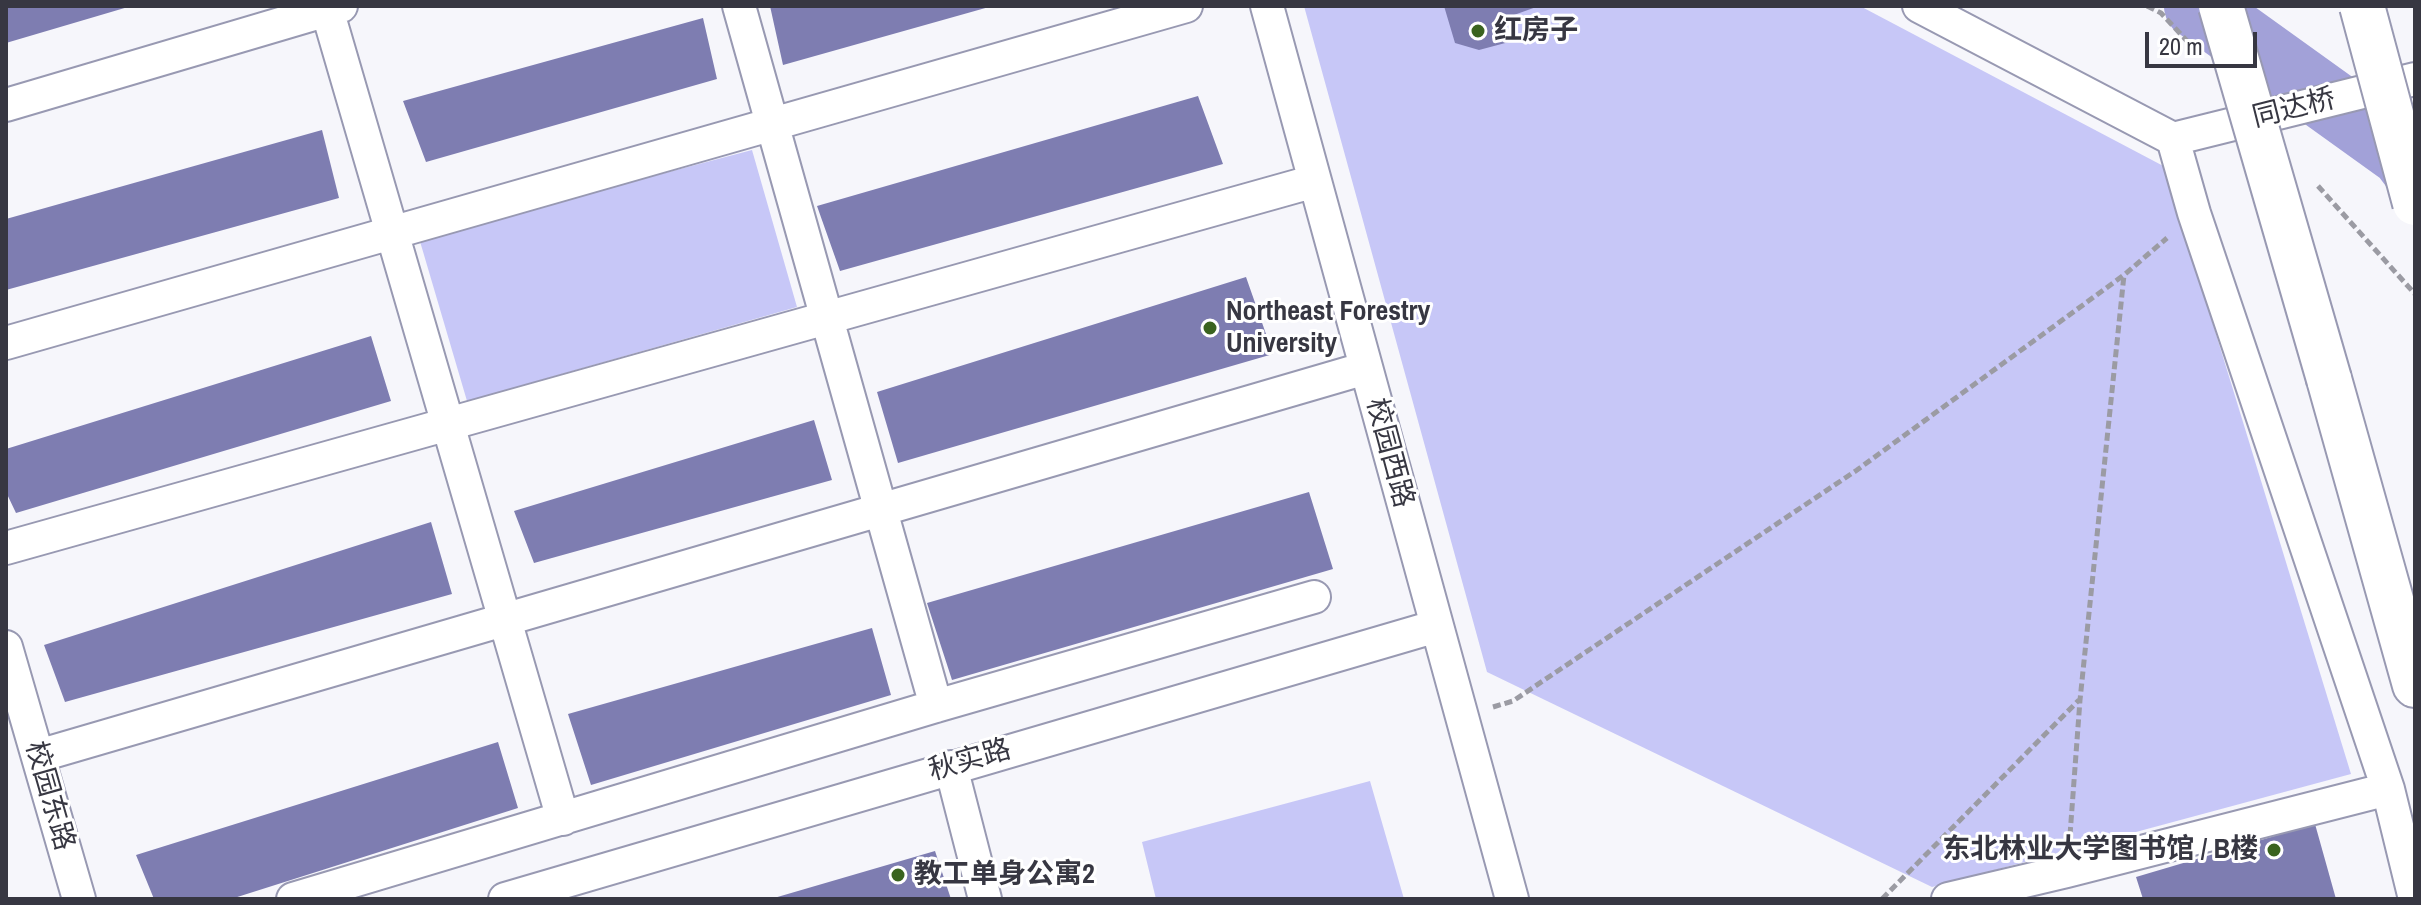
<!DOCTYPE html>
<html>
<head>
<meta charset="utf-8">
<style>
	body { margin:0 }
	#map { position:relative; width:2421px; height:905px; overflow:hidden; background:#f6f6fb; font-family:"Archivo Narrow",sans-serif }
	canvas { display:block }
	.frame { position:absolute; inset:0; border:8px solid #373742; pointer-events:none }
	.scale { position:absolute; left:2145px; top:32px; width:112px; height:36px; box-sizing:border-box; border:4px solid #373742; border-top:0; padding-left:10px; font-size:24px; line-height:28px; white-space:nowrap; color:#373742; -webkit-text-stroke:6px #fff; paint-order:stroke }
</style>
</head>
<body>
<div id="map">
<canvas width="2421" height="905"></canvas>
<div class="frame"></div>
<div class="scale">20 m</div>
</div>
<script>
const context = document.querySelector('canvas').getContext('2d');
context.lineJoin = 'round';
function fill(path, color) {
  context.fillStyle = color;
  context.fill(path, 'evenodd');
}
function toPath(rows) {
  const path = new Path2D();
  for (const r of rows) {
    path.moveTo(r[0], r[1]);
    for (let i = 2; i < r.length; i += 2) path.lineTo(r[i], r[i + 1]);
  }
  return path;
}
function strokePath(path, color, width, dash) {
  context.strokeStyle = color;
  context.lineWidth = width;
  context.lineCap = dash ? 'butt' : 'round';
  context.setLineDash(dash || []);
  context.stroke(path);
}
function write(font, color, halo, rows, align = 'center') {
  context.font = font + ' "Archivo Narrow","Noto Sans SC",sans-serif';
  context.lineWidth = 6;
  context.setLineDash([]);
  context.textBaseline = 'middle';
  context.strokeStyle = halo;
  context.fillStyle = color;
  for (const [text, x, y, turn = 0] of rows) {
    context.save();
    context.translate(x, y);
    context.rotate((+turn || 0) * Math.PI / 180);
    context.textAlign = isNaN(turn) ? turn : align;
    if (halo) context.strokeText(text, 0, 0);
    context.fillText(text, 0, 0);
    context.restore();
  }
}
fill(toPath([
	[1304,6,1860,6,2169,169,2204,295,2351,774,1932,887,1487,672],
	[752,150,797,307,467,401,419,238],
	[1370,781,1404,899,1156,899,1142,842]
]), '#c7c7f7');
strokePath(toPath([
	[2197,6,2403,154,2415,170]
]), '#a2a1d8', 66);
fill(toPath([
	[6,6,127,6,128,7,6,43],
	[770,6,989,6,989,7,783,65],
	[1444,6,1539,6,1500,20,1509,42,1479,50,1455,43],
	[703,18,717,79,426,162,403,101],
	[1198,96,1223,164,840,271,817,206],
	[322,130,339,198,6,290,6,219],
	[1246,277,1273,354,898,463,877,392],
	[371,336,391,401,16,513,6,492,6,449],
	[814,420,832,480,534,563,514,511],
	[1309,492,1333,569,952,680,927,603],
	[431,522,452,594,65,702,44,645],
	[872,628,891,695,591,785,568,714],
	[498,742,518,808,231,899,154,899,136,855],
	[2315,824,2336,899,2143,899,2136,877],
	[935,851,951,899,774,899,774,898]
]), '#7e7db1');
const street = toPath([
	[326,6,563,819],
	[739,6,936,706],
	[1267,6,1512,899],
	[1919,6,2173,139,2194,213,2388,789,2415,899],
	[6,105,341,6],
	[2173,139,2415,79],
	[6,343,1186,6],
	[6,548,1315,181],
	[6,647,79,899],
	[38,756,1366,368],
	[951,767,985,899],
	[293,899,936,706,1314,597],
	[505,899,1437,626],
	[1948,899,2067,871,2388,789]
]);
const primary = toPath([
	[2329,379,2415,685]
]);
strokePath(street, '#9899b2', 36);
strokePath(primary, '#9899b2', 48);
strokePath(toPath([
	[2147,6,2161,13,2188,42],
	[2318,186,2415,294],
	[1493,707,1513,701,1857,470,2124,275,2167,238],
	[2070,835,2080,700,2124,275],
	[1882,899,2079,700]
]), '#9b9ba3', 5, [8, 4]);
strokePath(street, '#fff', 32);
strokePath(primary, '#fff', 44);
const primaryBridge = toPath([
	[2221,6,2329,379]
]);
const highwayBridge = toPath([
	[2362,6,2415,203]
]);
strokePath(primaryBridge, '#9899b2', 48, []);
strokePath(highwayBridge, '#9899b2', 48, []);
strokePath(primaryBridge, '#fff', 44);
strokePath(highwayBridge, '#fff', 44);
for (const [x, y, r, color] of [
	[1478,31,8,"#3a631f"],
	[1210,328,8,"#3a631f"],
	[2274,850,8,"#3a631f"],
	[898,875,8,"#3a631f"]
]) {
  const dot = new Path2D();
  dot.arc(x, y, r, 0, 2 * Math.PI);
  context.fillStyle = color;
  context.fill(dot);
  strokePath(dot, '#fff', 3);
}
write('bold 28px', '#373742', '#fff', [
	["红房子",1494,31],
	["Northeast Forestry",1226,312],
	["University",1226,344],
	["东北林业大学图书馆 / B楼",2258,850,"right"],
	["教工单身公寓2",914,875]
], 'left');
write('28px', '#373742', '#fff', [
	["同达桥",2294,109,-14],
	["校园西路",1389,453,75],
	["秋实路",970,761,-16],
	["校园东路",49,796,74]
]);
</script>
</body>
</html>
